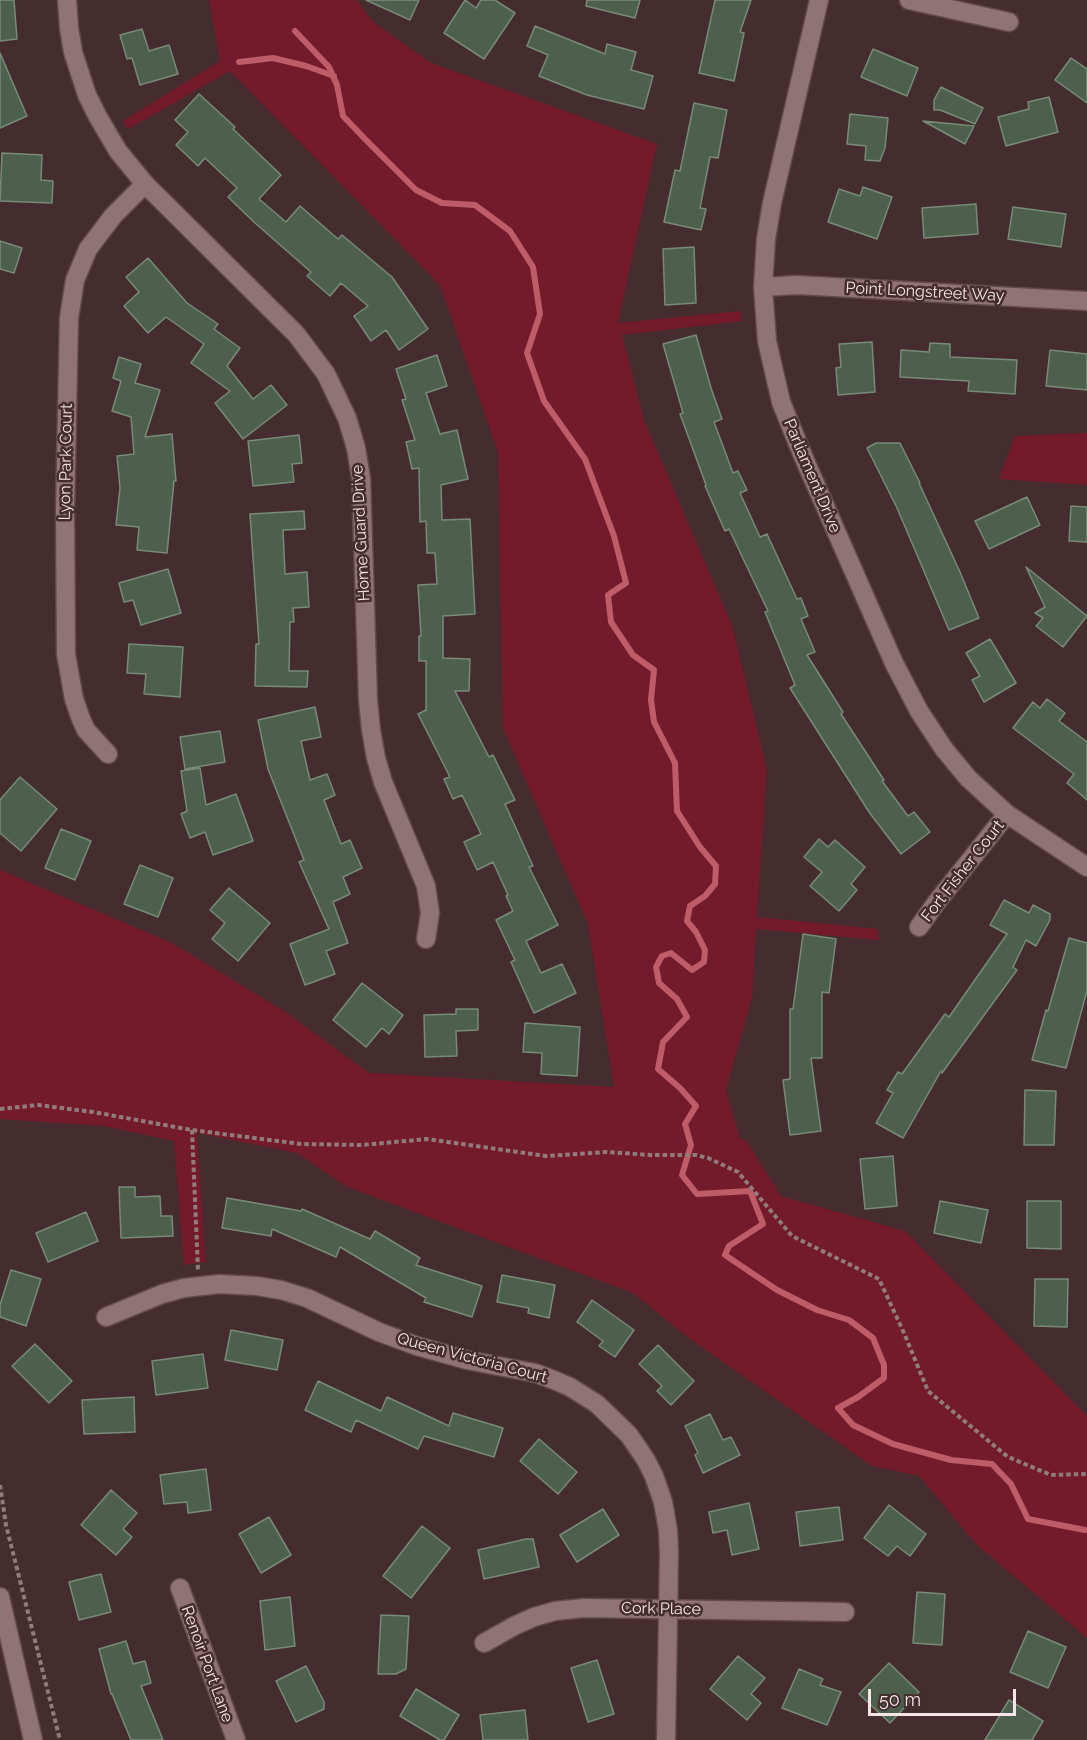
<!DOCTYPE html>
<html>
<head>
<meta charset="utf-8">
<style>
	body { margin:0 }
	#map { position:relative; width:1087px; height:1740px; overflow:hidden; background:#452c2e; font-family:Raleway,sans-serif }
	canvas { display:block }
	.scale { position:absolute; left:868px; top:1689px; width:148px; height:27px; box-sizing:border-box; border:3px solid #f6e5e6; border-top:0; padding-left:8px; font-size:18px; line-height:21px; white-space:nowrap; color:#f6e5e6; -webkit-text-stroke:4px #452c2e; paint-order:stroke }
</style>
</head>
<body>
<div id="map">
<canvas width="1087" height="1740"></canvas>
<div class="scale">50 m</div>
</div>
<script>
const context = document.querySelector('canvas').getContext('2d');
context.lineJoin = 'round';
function fill(path, color) {
  context.fillStyle = color;
  context.fill(path, 'evenodd');
}
function toPath(rows) {
  const path = new Path2D();
  for (const r of rows) {
    path.moveTo(r[0], r[1]);
    for (let i = 2; i < r.length; i += 2) path.lineTo(r[i], r[i + 1]);
  }
  return path;
}
function strokePath(path, color, width, dash) {
  context.strokeStyle = color;
  context.lineWidth = width;
  context.lineCap = dash ? 'butt' : 'round';
  context.setLineDash(dash || []);
  context.stroke(path);
}
function write(font, color, halo, rows, align = 'center') {
  context.font = font + ' Raleway,sans-serif';
  context.lineWidth = 5;
  context.setLineDash([]);
  context.textBaseline = 'middle';
  context.strokeStyle = halo;
  context.fillStyle = color;
  for (const [text, x, y, turn = 0] of rows) {
    context.save();
    context.translate(x, y);
    context.rotate((+turn || 0) * Math.PI / 180);
    context.textAlign = isNaN(turn) ? turn : align;
    if (halo) context.strokeText(text, 0, 0);
    context.fillText(text, 0, 0);
    context.restore();
  }
}
fill(toPath([
	[209,0,357,0,373,22,431,63,657,144,618,323,741,311,742,321,622,335,644,420,733,628,767,770,757,917,878,929,879,940,756,929,752,998,726,1090,740,1139,746,1140,781,1196,905,1231,1087,1416,1087,1638,977,1545,919,1476,872,1466,690,1339,633,1293,347,1187,297,1153,197,1133,206,1262,184,1265,174,1141,104,1126,0,1119,0,870,172,943,284,1011,369,1073,614,1087,588,924,503,728,498,452,440,285,230,71,128,129,123,121,220,61],
	[1087,433,1087,485,999,479,1015,436]
]), '#731b2b');
strokePath(toPath([
	[295,31,329,67,337,85,343,116,366,140,416,190,442,203,475,205,510,231,533,267,540,314,527,353,544,401,585,459,614,536,626,583,608,595,611,622,633,655,654,670,651,700,654,722,675,763,677,811,700,847,716,866,715,884,705,896,690,906,687,921,696,932,705,950,704,962,692,970,671,953,662,956,656,967,659,983,677,999,687,1017,663,1042,658,1069,680,1088,696,1106,685,1124,691,1145,682,1175,697,1194,750,1191,763,1224,729,1246,725,1255,777,1290,817,1310,849,1320,873,1338,884,1365,884,1378,858,1397,838,1408,853,1425,893,1444,951,1460,992,1464,1011,1484,1028,1519,1085,1530],
	[239,62,273,58,306,66,334,76]
]), '#be5d67', 6);
const building = toPath([
	[0,0,14,0,17,39,0,41,0,0],
	[366,0,419,0,410,20,366,0],
	[465,0,476,8,481,0,495,0,515,13,484,59,444,33,465,0],
	[587,0,640,0,635,18,586,6,587,0],
	[715,0,751,0,740,32,744,33,734,81,699,73,715,0],
	[535,26,605,54,607,44,636,52,631,70,653,76,644,109,587,95,539,76,548,55,527,46,535,26],
	[142,29,149,51,169,45,178,74,140,85,132,58,127,59,120,35,142,29],
	[873,49,918,68,907,96,861,77,873,49],
	[0,53,27,116,0,128,0,53],
	[1071,58,1087,69,1087,103,1055,80,1071,58],
	[941,87,983,108,975,124,940,110,934,110,934,100,941,87],
	[199,94,235,127,233,129,281,175,259,199,286,222,300,206,338,239,342,235,392,277,428,329,399,350,386,330,371,341,354,316,368,306,341,283,330,296,307,276,311,272,255,223,228,197,237,188,205,158,198,166,176,145,188,132,175,120,199,94],
	[1049,97,1058,132,1006,146,998,117,1029,109,1028,102,1049,97],
	[694,103,727,110,718,158,710,157,700,208,706,209,701,230,664,222,675,170,680,171,694,103],
	[850,114,888,118,885,148,880,161,865,160,866,146,847,144,850,114],
	[923,121,974,126,965,144,923,121],
	[2,153,42,155,41,180,53,181,52,203,0,201,2,153],
	[863,187,892,197,877,239,828,222,839,189,860,196,863,187],
	[976,204,978,234,924,238,922,208,976,204],
	[1013,207,1066,214,1061,247,1008,239,1013,207],
	[0,241,22,248,14,273,0,269,0,241],
	[694,247,696,303,665,305,663,249,694,247],
	[148,258,187,303,218,324,214,329,240,348,227,366,253,399,271,385,287,405,243,439,215,403,230,391,191,363,204,344,166,317,148,333,124,306,139,292,126,277,148,258],
	[696,335,711,388,722,419,714,422,733,473,738,471,747,490,740,493,760,537,767,534,797,599,801,598,808,616,801,619,815,652,807,655,843,712,841,714,884,780,882,781,908,816,914,812,930,832,901,854,869,812,790,688,795,685,765,612,768,611,729,529,725,531,705,486,706,485,680,414,683,413,663,344,696,335],
	[872,342,875,392,838,395,836,368,841,367,839,344,872,342],
	[930,343,950,344,950,357,1017,360,1015,394,968,391,969,381,900,377,901,350,929,352,930,343],
	[1050,350,1087,354,1087,390,1046,386,1050,350],
	[437,355,447,386,426,393,440,434,457,430,468,479,441,485,442,520,470,519,475,614,443,616,443,658,470,659,469,691,455,691,489,757,493,755,515,800,505,804,533,866,529,867,558,925,526,941,541,973,562,964,576,993,534,1013,511,962,515,960,496,920,513,911,506,896,508,895,493,862,477,870,464,842,481,834,462,795,453,799,444,779,450,777,418,714,426,710,426,661,419,661,419,636,421,636,418,585,437,584,435,553,427,553,426,521,420,522,419,468,412,469,406,442,415,440,402,400,406,399,396,369,437,355],
	[119,357,141,364,135,383,160,390,145,437,172,434,176,481,174,481,167,553,137,550,139,527,116,525,120,488,117,456,134,454,131,417,112,411,121,381,113,378,119,357],
	[299,435,302,463,292,464,294,482,253,486,248,441,299,435],
	[876,443,900,443,920,483,919,483,960,572,979,618,949,630,897,508,867,448,876,443],
	[1027,497,1040,525,989,549,975,521,1027,497],
	[1071,506,1087,507,1087,542,1069,541,1071,506],
	[304,511,305,529,283,530,285,574,307,572,309,607,293,608,294,622,290,622,289,671,308,671,307,687,255,686,256,644,259,644,250,514,304,511],
	[1026,567,1087,616,1063,647,1036,626,1043,618,1035,613,1045,607,1026,567],
	[168,569,181,613,141,625,133,600,124,602,119,583,168,569],
	[990,639,1016,683,984,702,972,680,980,676,966,653,990,639],
	[129,644,183,647,180,697,144,694,146,674,127,673,129,644],
	[1047,699,1065,713,1059,721,1087,742,1087,800,1067,783,1074,774,1013,728,1033,702,1040,708,1047,699],
	[315,707,321,737,301,741,310,780,327,774,335,795,324,800,341,844,350,840,362,868,343,877,350,894,333,902,348,943,326,951,335,974,305,985,290,944,329,929,299,862,304,860,268,769,258,720,315,707],
	[220,731,225,762,185,769,180,737,220,731],
	[200,768,206,805,236,794,253,841,213,855,205,832,190,838,181,814,187,811,181,771,200,768],
	[20,777,57,809,21,851,0,833,0,800,20,777],
	[61,829,91,841,75,880,45,868,61,829],
	[819,839,828,847,835,840,865,867,851,884,857,890,839,911,810,886,822,872,804,857,819,839],
	[140,865,173,878,158,917,124,904,140,865],
	[229,888,270,923,238,961,212,939,225,923,210,910,229,888],
	[1004,900,1029,913,1033,905,1050,914,1050,920,1036,946,1026,940,1013,967,1017,970,942,1073,941,1071,903,1138,876,1123,893,1093,887,1090,898,1072,902,1074,945,1014,949,1017,1007,934,990,925,1004,900],
	[803,934,836,939,829,993,822,992,822,1058,811,1058,821,1131,790,1135,783,1080,790,1079,790,1009,793,1009,803,934],
	[1069,938,1087,943,1087,991,1066,1068,1032,1060,1046,1010,1048,1011,1069,938],
	[362,983,403,1015,389,1034,382,1028,366,1047,333,1020,362,983],
	[456,1009,478,1009,478,1030,456,1031,457,1056,425,1057,424,1015,456,1014,456,1009],
	[525,1023,580,1027,577,1076,541,1074,542,1053,523,1052,525,1023],
	[1025,1090,1056,1091,1054,1145,1024,1145,1025,1090],
	[893,1156,897,1206,865,1209,860,1159,893,1156],
	[119,1187,135,1187,135,1197,160,1196,161,1216,172,1216,173,1236,121,1238,119,1187],
	[227,1198,301,1211,302,1209,370,1239,375,1231,420,1258,416,1265,482,1286,472,1317,424,1302,426,1298,340,1247,336,1257,272,1229,271,1236,222,1228,227,1198],
	[940,1201,988,1210,981,1243,934,1233,940,1201],
	[1027,1201,1061,1201,1061,1249,1027,1248,1027,1201],
	[86,1212,98,1241,48,1262,36,1233,86,1212],
	[11,1270,41,1279,26,1326,0,1317,0,1305,11,1270],
	[502,1275,555,1285,549,1318,528,1313,529,1308,497,1302,502,1275],
	[1035,1279,1068,1279,1067,1327,1034,1326,1035,1279],
	[592,1300,634,1330,615,1357,599,1346,603,1341,577,1322,592,1300],
	[231,1330,283,1340,277,1370,225,1360,231,1330],
	[35,1344,72,1381,49,1403,12,1366,35,1344],
	[658,1345,694,1381,671,1405,657,1391,662,1386,639,1364,658,1345],
	[203,1354,208,1388,156,1395,152,1361,203,1354],
	[318,1381,381,1411,387,1397,449,1426,453,1413,503,1428,494,1457,424,1436,418,1449,356,1420,351,1432,305,1410,318,1381],
	[134,1397,135,1432,84,1434,82,1400,134,1397],
	[710,1414,723,1440,731,1437,740,1455,703,1473,695,1455,698,1453,685,1426,710,1414],
	[539,1439,577,1472,558,1494,520,1461,539,1439],
	[206,1469,211,1510,188,1513,187,1502,164,1504,160,1475,206,1469],
	[111,1490,137,1513,123,1529,132,1537,116,1555,81,1525,111,1490],
	[749,1503,759,1549,732,1555,727,1530,713,1533,709,1512,749,1503],
	[889,1505,926,1534,910,1556,897,1546,888,1556,864,1538,889,1505],
	[839,1507,843,1540,800,1546,796,1512,839,1507],
	[603,1509,619,1535,577,1562,560,1535,603,1509],
	[269,1517,291,1555,261,1573,239,1534,269,1517],
	[422,1526,450,1548,411,1598,383,1576,422,1526],
	[526,1539,533,1539,539,1567,484,1579,478,1550,526,1539],
	[101,1574,111,1612,79,1620,69,1582,101,1574],
	[917,1592,945,1594,942,1645,913,1643,917,1592],
	[290,1597,295,1646,265,1650,260,1601,290,1597],
	[381,1615,409,1616,406,1669,396,1674,378,1674,381,1615],
	[1028,1631,1066,1647,1048,1688,1010,1672,1028,1631],
	[126,1641,133,1664,145,1661,151,1683,141,1686,163,1740,131,1740,112,1694,111,1694,99,1649,126,1641],
	[738,1656,765,1678,751,1694,761,1703,747,1720,710,1689,738,1656],
	[597,1660,614,1714,588,1722,571,1668,597,1660],
	[889,1663,919,1692,890,1723,859,1694,889,1663],
	[306,1666,324,1702,324,1709,296,1722,276,1681,306,1666],
	[799,1669,823,1679,820,1685,841,1692,827,1725,782,1708,799,1669],
	[416,1689,459,1715,444,1740,440,1740,400,1716,416,1689],
	[1009,1700,1043,1721,1032,1740,985,1740,1009,1700],
	[525,1710,528,1740,483,1740,480,1715,525,1710]
]);
fill(building, '#4d604e');
strokePath(building, '#778b78', 1.5);
const minor = toPath([
	[67,0,69,28,73,52,87,95,98,117,118,151,145,184,296,334,326,374,347,418,356,448,361,478,368,700,371,730,376,758,383,782,426,886,430,913,426,939],
	[819,0,772,203,766,239,763,287,767,341,781,402,803,456,894,663,919,711,944,749,968,778,1007,814,1087,867],
	[909,0,1009,22],
	[763,287,797,285,1087,301],
	[108,754,86,730,81,719,74,699,66,654,65,511,69,318,75,280,88,249,113,216,145,184],
	[919,927,936,903,1007,814],
	[106,1317,162,1294,184,1288,219,1284,257,1286,281,1290,307,1298,379,1332,417,1346,467,1360,535,1373,554,1380,570,1387,597,1404,629,1435,646,1460,654,1476,663,1502,668,1530,669,1553,666,1740],
	[180,1588,236,1740],
	[0,1597,33,1740],
	[484,1643,514,1626,534,1617,555,1611,584,1608,845,1612]
]);
strokePath(minor, '#604a4c', 21);
strokePath(toPath([
	[0,1109,38,1105,93,1112,192,1130,301,1144,362,1145,427,1139,546,1156,606,1152,650,1155,696,1155,708,1158,738,1172,792,1236,879,1279,904,1333,928,1391,1008,1457,1051,1475,1087,1474],
	[192,1130,198,1270],
	[0,1485,6,1525,60,1740]
]), '#917b7d', 4, [4.5, 3]);
strokePath(minor, '#907374', 18);
write('16px', '#f6e5e6', '#452c2e', [
	["Point Longstreet Way",925,292,3],
	["Lyon Park Court",66,462,-89],
	["Parliament Drive",812,476,67],
	["Home Guard Drive",361,533,-93],
	["Fort Fisher Court",963,871,-52],
	["Queen Victoria Court",472,1358,15],
	["Cork Place",661,1609,1],
	["Renoir Port Lane",207,1664,70]
]);
</script>
</body>
</html>
